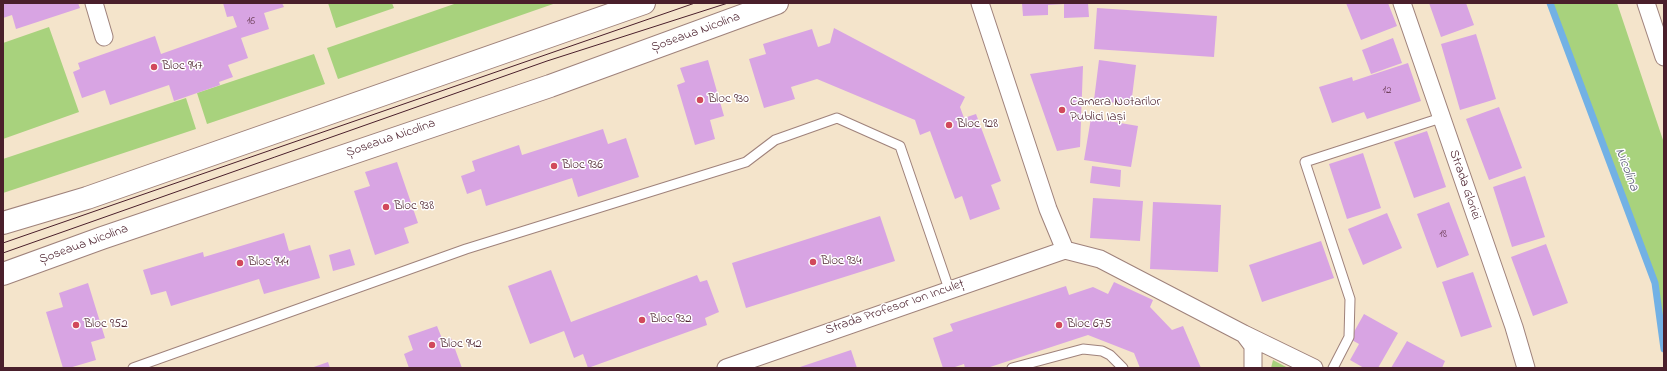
<!DOCTYPE html>
<html>
<head>
<meta charset="utf-8">
<style>
	body { margin:0 }
	#map { position:relative; width:1667px; height:371px; overflow:hidden; background:#f4e4cb; font-family:"Indie Flower",sans-serif }
	canvas { display:block }
	.frame { position:absolute; inset:0; border:4px solid #4a1f2b; pointer-events:none }
</style>
</head>
<body>
<div id="map">
<canvas width="1667" height="371"></canvas>
<div class="frame"></div>
</div>
<script>
const context = document.querySelector('canvas').getContext('2d');
context.lineJoin = 'round';
function fill(path, color) {
  context.fillStyle = color;
  context.fill(path, 'evenodd');
}
function toPath(rows) {
  const path = new Path2D();
  for (const r of rows) {
    path.moveTo(r[0], r[1]);
    for (let i = 2; i < r.length; i += 2) path.lineTo(r[i], r[i + 1]);
  }
  return path;
}
function strokePath(path, color, width, dash) {
  context.strokeStyle = color;
  context.lineWidth = width;
  context.lineCap = dash ? 'butt' : 'round';
  context.setLineDash(dash || []);
  context.stroke(path);
}
function write(font, color, halo, rows, align = 'center') {
  context.font = font + ' "Indie Flower",sans-serif';
  context.lineWidth = 3;
  context.setLineDash([]);
  context.textBaseline = 'middle';
  context.strokeStyle = halo;
  context.fillStyle = color;
  for (const [text, x, y, turn = 0] of rows) {
    context.save();
    context.translate(x, y);
    context.rotate((+turn || 0) * Math.PI / 180);
    context.textAlign = isNaN(turn) ? turn : align;
    if (halo) context.strokeText(text, 0, 0);
    context.fillText(text, 0, 0);
    context.restore();
  }
}
fill(toPath([
	[328,3,392,3,394,8,336,28],
	[457,3,556,3,338,79,327,48],
	[1550,3,1617,3,1664,143,1664,350,1654,280],
	[49,27,79,112,3,139,3,43],
	[314,54,325,84,207,124,197,93],
	[186,98,196,129,3,193,3,159],
	[1273,360,1288,368,1271,368]
]), '#a8d27d');
strokePath(toPath([
	[1550,3,1655,283,1664,349]
]), '#72b1e5', 7);
fill(toPath([
	[3,3,78,3,80,8,16,29,12,15,3,18],
	[223,3,282,3,284,7,264,13,269,29,241,38,248,58,228,65,233,77,219,82,220,85,174,101,169,85,110,105,105,90,82,98,73,72,80,69,78,63,155,36,161,54,237,27,233,16,227,17],
	[1022,3,1088,3,1089,17,1064,18,1064,4,1048,5,1048,15,1023,16],
	[1346,3,1388,3,1397,26,1361,40],
	[1429,3,1466,3,1474,25,1441,37],
	[1097,8,1217,16,1214,57,1094,49],
	[834,28,965,97,960,107,964,118,976,114,1001,181,991,185,1000,209,970,220,962,196,955,199,930,131,920,135,915,120,817,79,791,87,795,99,764,108,749,59,766,54,763,44,812,29,818,47,830,43],
	[1476,34,1496,99,1460,110,1441,44],
	[1393,38,1402,63,1371,74,1362,50],
	[708,60,724,116,710,120,715,139,695,145,677,85,685,82,680,68],
	[1099,60,1136,65,1131,105,1094,100],
	[1408,63,1421,101,1367,119,1364,112,1332,123,1319,87,1352,77,1353,81],
	[1083,66,1080,147,1057,151,1030,74],
	[1499,107,1522,168,1489,180,1466,119],
	[1091,118,1138,126,1131,167,1084,160],
	[603,129,608,144,626,138,639,177,578,197,572,178,486,206,481,189,467,194,461,176,475,171,472,161,519,145,522,155],
	[1427,131,1446,187,1414,198,1394,142],
	[1363,153,1381,208,1347,219,1329,164],
	[397,162,418,223,404,228,409,243,375,255,354,191,370,186,365,172],
	[1092,166,1121,170,1120,187,1090,183],
	[1525,176,1545,237,1512,247,1493,187],
	[1093,198,1143,201,1140,241,1090,238],
	[1153,202,1221,205,1218,272,1150,269],
	[1449,202,1469,255,1437,268,1417,214],
	[1387,213,1402,248,1363,265,1348,229],
	[880,216,895,261,746,308,732,263],
	[284,233,289,251,310,245,320,278,264,294,259,279,171,306,166,291,151,295,143,270,203,252,204,257],
	[1321,241,1334,278,1262,302,1249,265],
	[1546,244,1568,303,1533,316,1511,257],
	[350,249,355,265,333,271,329,255],
	[551,270,571,322,697,275,700,282,707,280,719,312,705,318,707,325,588,368,583,354,574,358,564,331,530,344,508,286],
	[1473,272,1492,327,1461,337,1442,282],
	[1114,282,1153,300,1150,307,1172,330,1183,326,1201,368,1140,368,1134,353,1088,335,987,368,965,368,964,364,952,368,943,368,933,338,953,331,950,324,1066,286,1069,295,1093,287,1108,294],
	[88,283,105,338,91,342,96,360,69,368,63,368,46,312,63,307,59,293],
	[1364,314,1398,333,1378,368,1364,368,1350,360,1359,344,1350,339],
	[437,326,443,341,451,338,462,368,409,368,404,354,413,350,408,336],
	[1407,341,1445,361,1442,368,1391,368],
	[851,350,857,368,797,368],
	[328,362,330,368,311,368]
]), '#d8a4e3');
const lane = toPath([
	[133,368,466,249,746,162,775,140,837,118,900,146,949,289],
	[1012,368,1083,349,1102,351,1110,355,1123,368],
	[1333,368,1349,337,1350,299,1305,162,1441,118]
]);
const street = toPath([
	[94,3,104,37],
	[980,3,1048,209,1065,250],
	[1402,3,1514,327,1526,368],
	[1646,3,1664,57],
	[1244,334,1253,346,1253,368],
	[726,368,1065,250,1100,259,1244,334,1314,368]
]);
const secondary = toPath([
	[3,223,87,198,644,3],
	[3,274,102,238,550,86,777,3]
]);
strokePath(lane, '#9f827b', 11);
strokePath(street, '#9f827b', 19);
strokePath(secondary, '#9f827b', 24);
strokePath(lane, '#fff', 9);
strokePath(street, '#fff', 17);
strokePath(secondary, '#fff', 22);
strokePath(toPath([
	[3,243,695,3],
	[3,253,547,61,728,3]
]), '#4a1f2b', 1);
for (const [x, y, r, color] of [
	[154,67,4,"#d1495b"],
	[700,100,4,"#d1495b"],
	[1062,110,4,"#d1495b"],
	[949,125,4,"#d1495b"],
	[554,166,4,"#d1495b"],
	[386,207,4,"#d1495b"],
	[813,262,4,"#d1495b"],
	[240,263,4,"#d1495b"],
	[642,320,4,"#d1495b"],
	[76,325,4,"#d1495b"],
	[1059,325,4,"#d1495b"],
	[432,345,4,"#d1495b"]
]) {
  const dot = new Path2D();
  dot.arc(x, y, r, 0, 2 * Math.PI);
  context.fillStyle = color;
  context.fill(dot);
  strokePath(dot, '#fff', 1.5);
}
write('11px', '#6e4059', null, [
	["16",251,22],
	["12",1387,91],
	["18",1443,235]
]);
write('13px', '#4a1f2b', '#fff', [
	["Șoseaua Nicolina",696,33,-20],
	["Șoseaua Nicolina",391,139,-19],
	["Strada Gloriei",1464,185,71],
	["Șoseaua Nicolina",84,245,-20],
	["Strada Profesor Ion Inculeț",895,308,-19]
]);
write('13px', '#4a1f2b', '#fff', [
	["Bloc 947",162,67],
	["Bloc 930",708,100],
	["Camera Notarilor",1070,103],
	["Publici Iași",1070,118],
	["Bloc 928",957,125],
	["Bloc 936",562,166],
	["Bloc 938",394,207],
	["Bloc 934",821,262],
	["Bloc 944",248,263],
	["Bloc 932",650,320],
	["Bloc 952",84,325],
	["Bloc 675",1067,325],
	["Bloc 942",440,345]
], 'left');
write('italic 14px', '#5a5975', '#fff', [
	["Nicolina",1626,170,69]
]);
</script>
</body>
</html>
